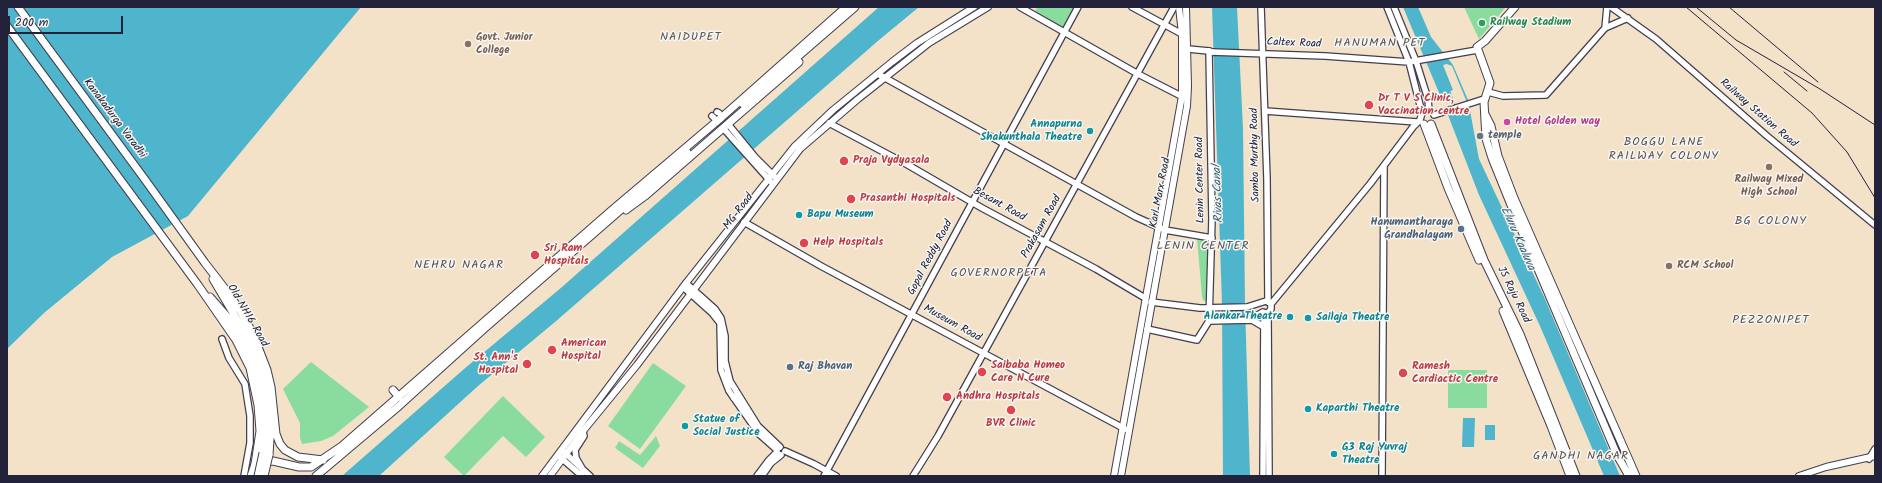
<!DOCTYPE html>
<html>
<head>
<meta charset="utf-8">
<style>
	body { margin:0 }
	#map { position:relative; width:1882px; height:483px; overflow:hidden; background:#f3e1c8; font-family:Kalam,sans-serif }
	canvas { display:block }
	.frame { position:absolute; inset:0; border:8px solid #22223b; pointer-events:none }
	.scale { position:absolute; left:8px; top:16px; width:115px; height:18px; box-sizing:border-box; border:2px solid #22223b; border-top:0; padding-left:5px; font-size:12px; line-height:14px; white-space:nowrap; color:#22223b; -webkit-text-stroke:3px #f6f6f2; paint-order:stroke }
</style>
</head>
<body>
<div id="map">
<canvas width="1882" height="483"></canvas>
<div class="frame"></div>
<div class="scale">200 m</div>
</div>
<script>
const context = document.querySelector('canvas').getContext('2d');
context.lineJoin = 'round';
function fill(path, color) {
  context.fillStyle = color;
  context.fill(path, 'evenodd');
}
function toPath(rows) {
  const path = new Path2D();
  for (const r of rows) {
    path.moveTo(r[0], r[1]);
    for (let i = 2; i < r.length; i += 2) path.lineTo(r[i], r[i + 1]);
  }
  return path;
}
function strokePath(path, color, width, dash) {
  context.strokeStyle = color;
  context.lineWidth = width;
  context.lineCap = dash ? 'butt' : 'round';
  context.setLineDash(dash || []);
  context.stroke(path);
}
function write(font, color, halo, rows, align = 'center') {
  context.font = font + ' Kalam,sans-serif';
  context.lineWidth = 3;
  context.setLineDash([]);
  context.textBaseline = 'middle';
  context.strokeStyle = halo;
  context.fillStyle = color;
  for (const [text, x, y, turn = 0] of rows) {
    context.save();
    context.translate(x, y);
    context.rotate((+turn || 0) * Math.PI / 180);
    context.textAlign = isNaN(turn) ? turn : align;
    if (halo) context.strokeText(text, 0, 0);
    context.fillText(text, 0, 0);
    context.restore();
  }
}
fill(toPath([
	[1038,7,1076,7,1063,28,1035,11],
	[1464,7,1506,7,1479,39],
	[1197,238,1211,238,1208,301,1206,301,1203,300,1202,296],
	[311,362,369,407,333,436,321,441,302,444,300,438,300,423,283,389],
	[653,363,686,386,640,449,608,426],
	[1448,370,1487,370,1487,408,1448,408],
	[503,396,545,437,526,457,503,436,464,476,444,457],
	[656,436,660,446,643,468,615,448,619,441,640,455]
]), '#89dc9e');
fill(toPath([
	[7,7,361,7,188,216,112,257,44,313,7,349],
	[879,7,919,7,879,40,555,322,478,386,379,476,342,476,464,369,562,287],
	[1212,7,1237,7,1243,129,1245,304,1250,476,1223,476,1222,304],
	[1403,7,1418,7,1431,37,1453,65,1468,100,1479,159,1545,299,1620,476,1604,476,1540,326,1479,195,1448,115,1468,107,1466,100,1452,66,1447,64,1443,65,1453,90,1440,95],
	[1463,418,1475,418,1474,447,1462,447],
	[1485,425,1495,425,1495,440,1485,440]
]), '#4eb5cc');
strokePath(toPath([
	[1447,88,1455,110]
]), '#4eb5cc', 4);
const tertiary = toPath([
	[1020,7,1138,74,1185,98],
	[1132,7,1182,34],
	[1261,7,1267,179,1268,302],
	[1394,7,1416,61,1428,99,1429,111],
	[1611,7,1656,39,1767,136,1875,225],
	[1605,28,1607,7],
	[1212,52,1325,56,1409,62,1477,50],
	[878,74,1136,217,1165,230,1212,238],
	[1488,92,1503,96,1546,95,1605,28,1628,18],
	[1265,111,1417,122],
	[717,112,719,113],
	[1434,115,1484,99],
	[712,116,714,118],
	[829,123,908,165,982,208,1096,269,1145,298],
	[728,124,755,157,775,177],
	[723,128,772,183],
	[744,222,821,266,1125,429],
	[686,283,715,309,721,318,725,336,725,361,730,381,758,426,780,447],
	[683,287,712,313,720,323,721,370,729,391,759,434,777,450],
	[1151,302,1200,308,1247,307,1266,301,1271,304],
	[1249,320,1263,312,1266,313],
	[1209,321,1252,320,1264,327],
	[1147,329,1197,340,1209,321,1212,219,1209,51,1188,49],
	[222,339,229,358,245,384,250,416,250,443,244,476],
	[785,451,814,464,836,476],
	[564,452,590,476],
	[560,457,582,476],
	[1869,459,1875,449],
	[583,470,576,458,575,450,584,436,583,431],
	[757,476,769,460,777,452],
	[762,476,771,463,781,455],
	[824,476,1078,7],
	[913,476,938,436,1174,7],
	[1263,476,1264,313],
	[1269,476,1268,313,1271,309,1271,304,1370,184,1413,127,1420,120,1422,113,1409,62,1387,7],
	[1382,476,1384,166]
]);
const secondary = toPath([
	[1209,51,1212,52],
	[734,398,737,395],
	[542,476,686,283,794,147,833,110,892,62,917,43,974,7],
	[550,476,583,431,637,365,800,149,858,99,929,43,988,7],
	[1114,476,1182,96,1182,34,1179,7],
	[1121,476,1187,106,1188,86,1186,7],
	[1799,476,1826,467,1875,456]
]);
const primary = toPath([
	[18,7,146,181,205,263,229,294,241,312,253,334,267,370,271,387,276,434,280,444,285,450,298,457,323,460],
	[1515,7,1485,41,1477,47,1490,83,1484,102,1486,139,1492,158,1515,215,1617,455,1629,476],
	[7,26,198,285,236,340,250,368,258,405,260,431,255,464],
	[1485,114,1491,126,1498,156,1514,198,1636,476],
	[1424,124,1448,188,1479,260],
	[1431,124,1484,260,1520,334,1576,476],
	[213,279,248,338,262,369,269,402,271,424,269,455],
	[210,297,231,321,244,341,254,365,263,400,265,426,263,453],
	[1503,311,1551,426,1570,476]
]);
const trunk = toPath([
	[743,104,855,7],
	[626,210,645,196,799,62],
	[393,390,399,397],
	[251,476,255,464,259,462,273,461,299,467,311,467,342,446,611,211,722,117,846,7],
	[316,476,399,406,484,329,687,152]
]);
strokePath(tertiary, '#413f50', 8);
strokePath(secondary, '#413f50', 8);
strokePath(primary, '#413f50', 9);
strokePath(trunk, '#413f50', 9);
strokePath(tertiary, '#fff', 5.5);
strokePath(secondary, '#fff', 6);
strokePath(primary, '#fff', 7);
strokePath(trunk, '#fff', 7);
strokePath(toPath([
	[1686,7,1812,113,1847,152,1875,198],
	[1696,7,1736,40,1820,89,1875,125],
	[1729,7,1818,82],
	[1784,72,1807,91]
]), '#22223b', 1);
const primaryBridge = toPath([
	[258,476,263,453],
	[264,476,269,455]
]);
strokePath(primaryBridge, '#413f50', 9, []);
strokePath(primaryBridge, '#fff', 7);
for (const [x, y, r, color] of [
	[1482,23,4,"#2e9e5b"],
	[468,44,4,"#8d6e63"],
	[1369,105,5,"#e0444e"],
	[1507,122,4,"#d1479c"],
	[1090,131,4,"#0f9aa8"],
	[1480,136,4,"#6b7280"],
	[844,161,5,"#e0444e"],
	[1769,167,4,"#8d6e63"],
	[851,199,5,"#e0444e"],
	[799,215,4,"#0f9aa8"],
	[1461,229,4,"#5c6f8a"],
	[804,243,5,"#e0444e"],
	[535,255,5,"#e0444e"],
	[1669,266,4,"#8d6e63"],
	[1290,317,4,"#0f9aa8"],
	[1308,318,4,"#0f9aa8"],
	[552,350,5,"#e0444e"],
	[527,364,5,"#e0444e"],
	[790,367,4,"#5c6f8a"],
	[982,372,5,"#e0444e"],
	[1403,373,5,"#e0444e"],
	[947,397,5,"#e0444e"],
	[1308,409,4,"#0f9aa8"],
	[1011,410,5,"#e0444e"],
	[685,426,4,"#0f9aa8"],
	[1334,454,4,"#0f9aa8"]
]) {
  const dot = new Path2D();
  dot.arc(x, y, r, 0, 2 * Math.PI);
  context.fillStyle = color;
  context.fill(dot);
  strokePath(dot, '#f6f6f2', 1.5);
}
write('bold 11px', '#27864d', '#f6f6f2', [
	["Railway Stadium",1490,23]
], 'left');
write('bold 11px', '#785e54', '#f6f6f2', [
	["Govt. Junior",476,38],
	["College",476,51],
	["Railway Mixed",1769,180,"center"],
	["High School",1769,193,"center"],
	["RCM School",1677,266]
], 'left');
write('11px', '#22223b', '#f6f6f2', [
	["Caltex Road",1294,44,2],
	["Railway Station Road",1758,114,41],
	["Kanakadurga Varadhi",114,119,53],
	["Samba Murthy Road",1256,155,-91],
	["Lenin Center Road",1201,180,-91],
	["Karl Marx Road",1161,193,-79],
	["Besant Road",999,205,29],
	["MG Road",739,212,-53],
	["Prakasam Road",1042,227,-61],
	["Gopal Reddy Road",931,258,-62],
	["JS Raju Road",1513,295,64],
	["Old NH16 Road",247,316,60],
	["Museum Road",952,324,29]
]);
write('bold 11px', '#be3a42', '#f6f6f2', [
	["Dr T V S Clinic,",1378,99],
	["Vaccination centre",1378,112],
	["Praja Vydyasala",853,161],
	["Prasanthi Hospitals",860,199],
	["Help Hospitals",813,243],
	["Sri Ram",544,249],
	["Hospitals",544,262],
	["American",561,344],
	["Hospital",561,357],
	["St. Ann's",518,358,"right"],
	["Hospital",518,371,"right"],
	["Saibaba Homeo",991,366],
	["Care N Cure",991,379],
	["Ramesh",1412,367],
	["Cardiactic Centre",1412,380],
	["Andhra Hospitals",956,397],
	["BVR Clinic",1011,424,"center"]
], 'left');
write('bold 11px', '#b23c85', '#f6f6f2', [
	["Hotel Golden way",1515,122]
], 'left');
write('bold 11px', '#0d838f', '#f6f6f2', [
	["Annapurna",1082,125,"right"],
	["Shakunthala Theatre",1082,138,"right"],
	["Bapu Museum",807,215],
	["Alankar Theatre",1282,317,"right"],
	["Sailaja Theatre",1316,318],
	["Kaparthi Theatre",1316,409],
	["Statue of",693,420],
	["Social Justice",693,433],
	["G3 Raj Yuvraj",1342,448],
	["Theatre",1342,461]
], 'left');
write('bold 11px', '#5b616d', '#f6f6f2', [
	["temple",1488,136]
], 'left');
write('bold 11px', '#4e5e75', '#f6f6f2', [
	["Hanumantharaya",1453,223],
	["Grandhalayam",1453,236],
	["Raj Bhavan",798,367,"left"]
], 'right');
context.letterSpacing = '1px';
write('12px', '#5b5052', '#f6f6f2', [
	["NAIDUPET",691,38],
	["HANUMAN PET",1380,44],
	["BOGGU LANE",1664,143],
	["RAILWAY COLONY",1664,157],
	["BG COLONY",1771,222],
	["LENIN CENTER",1203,247],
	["NEHRU NAGAR",459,266],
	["GOVERNORPETA",999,274],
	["PEZZONIPET",1771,321],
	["GANDHI NAGAR",1581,457]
]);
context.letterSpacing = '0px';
write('italic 12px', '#345d75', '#f6f6f2', [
	["Rivas Canal",1219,194,-92],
	["Eluru Kaaluva",1517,239,66]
]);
</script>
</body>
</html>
